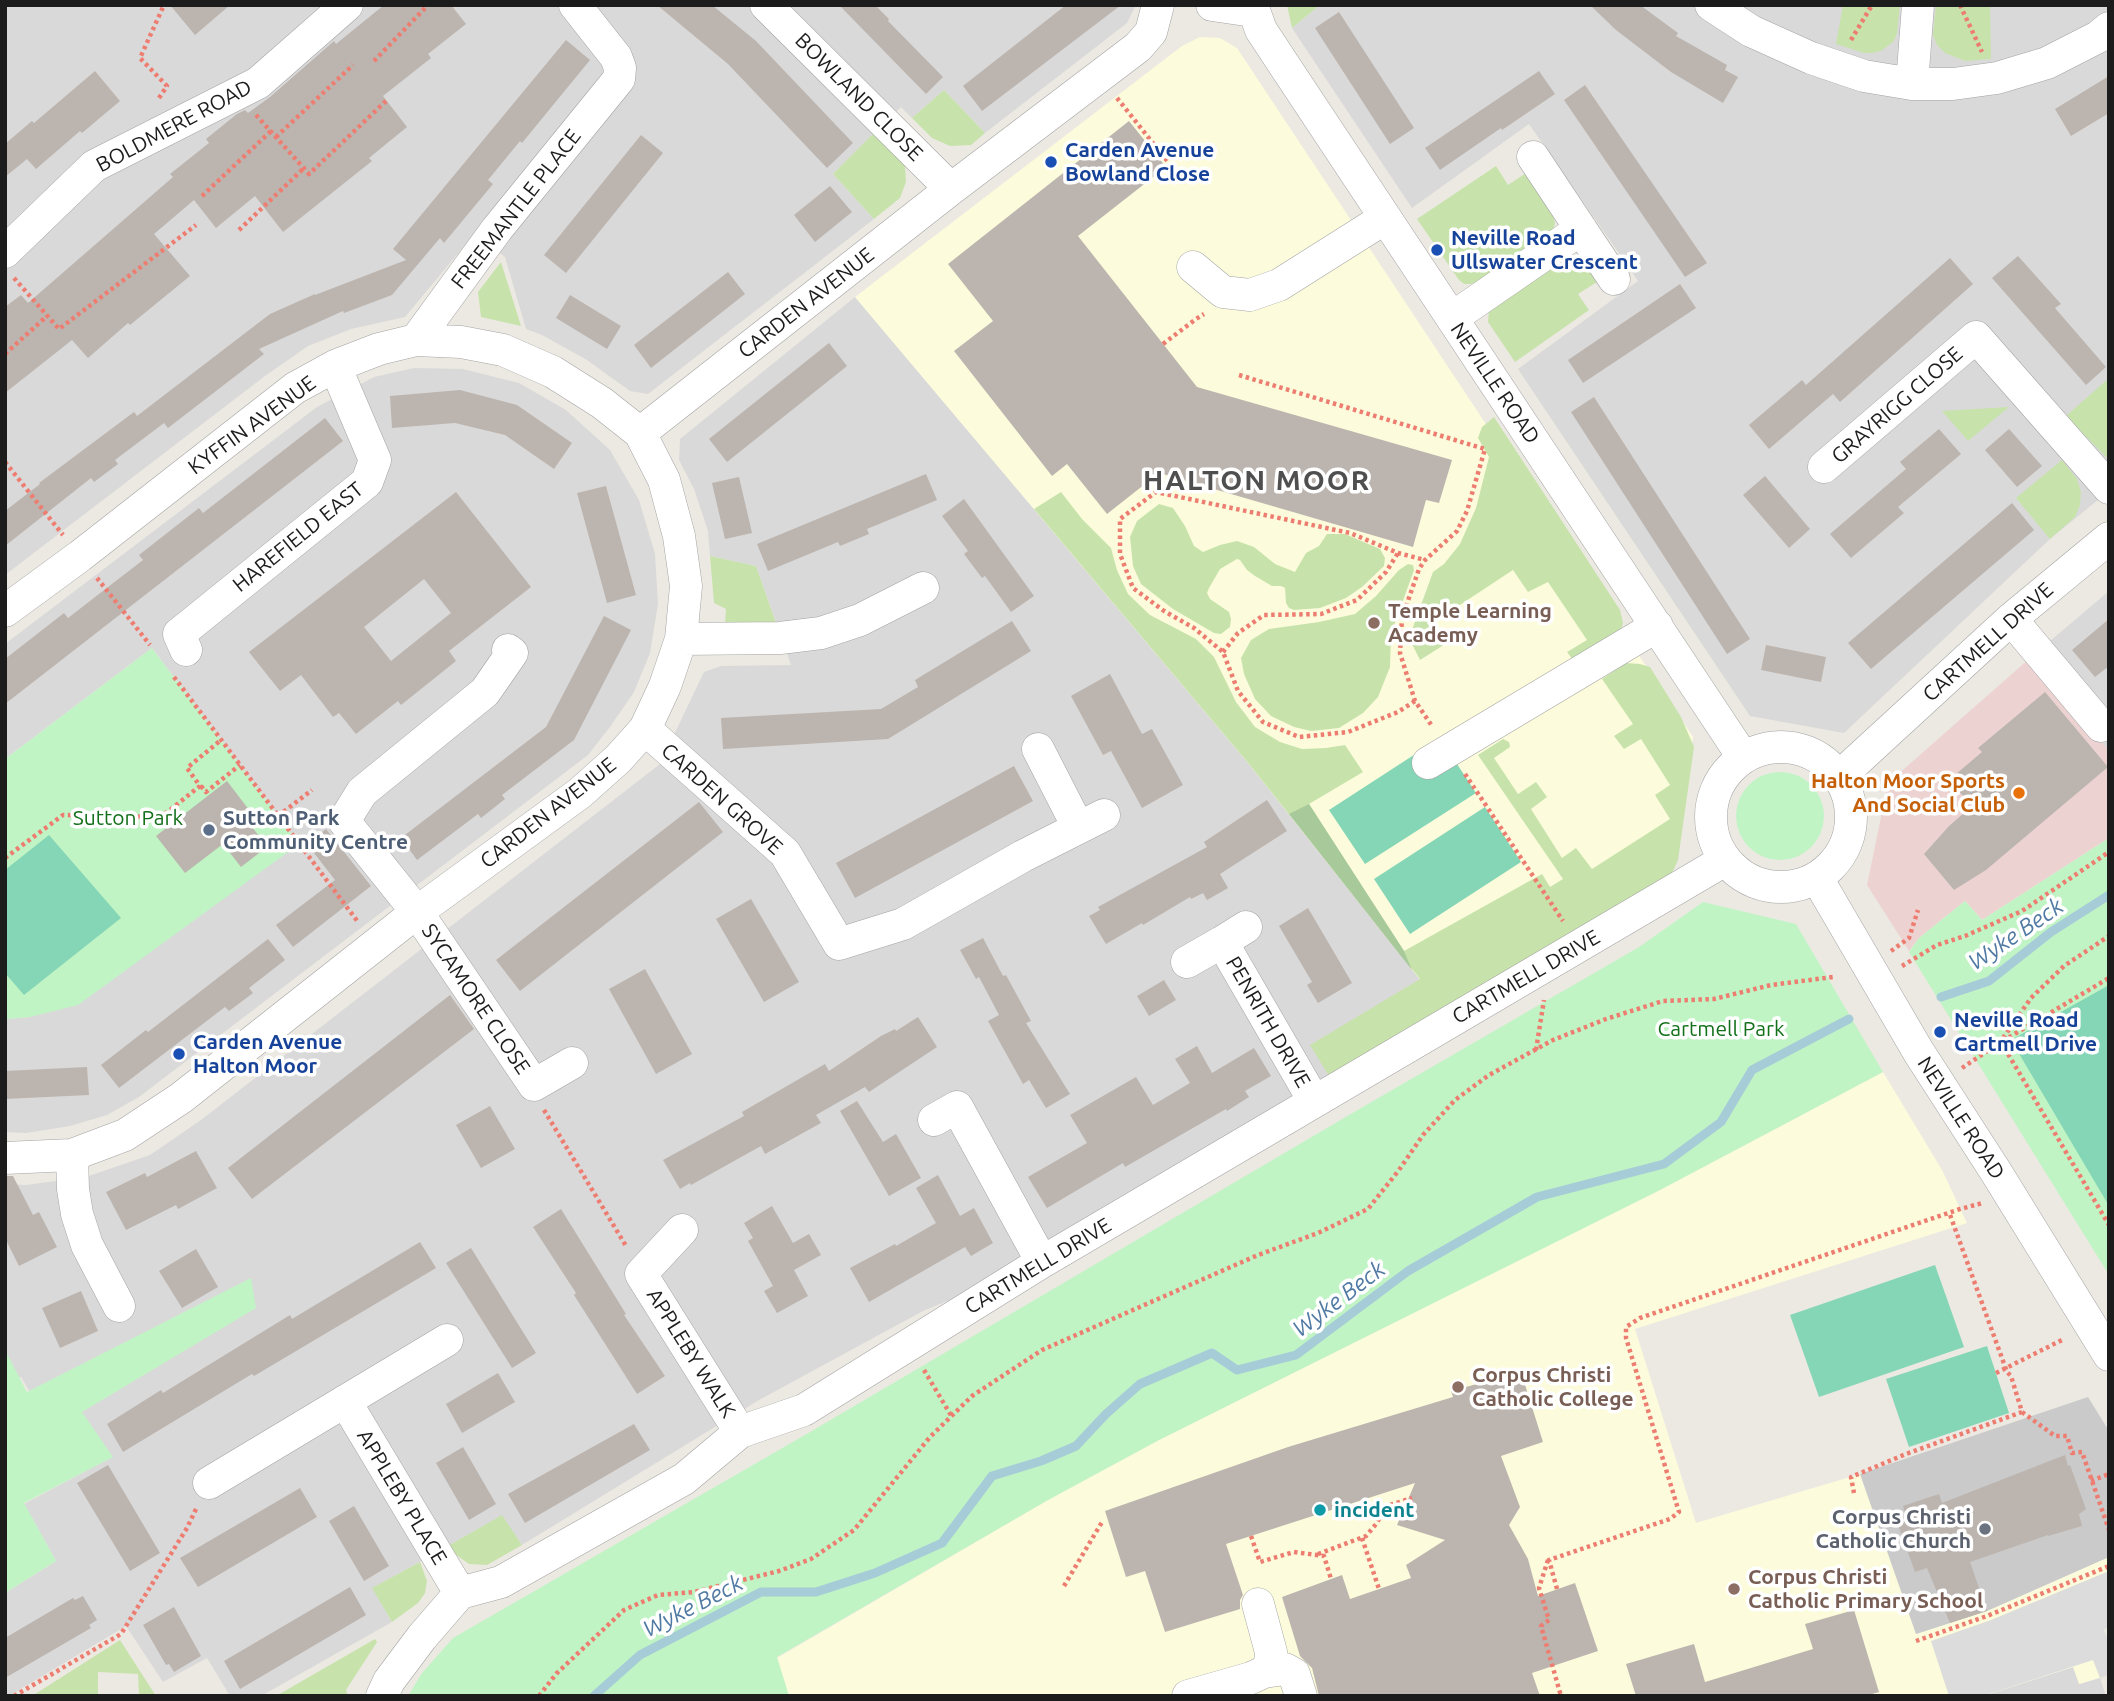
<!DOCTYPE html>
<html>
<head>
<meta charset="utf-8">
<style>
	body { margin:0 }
	#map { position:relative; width:2114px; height:1701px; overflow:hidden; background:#ece9e2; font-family:Ubuntu,sans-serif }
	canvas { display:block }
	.frame { position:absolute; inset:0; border:7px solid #1c1c1c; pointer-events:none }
</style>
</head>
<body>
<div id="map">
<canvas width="2114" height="1701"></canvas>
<div class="frame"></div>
</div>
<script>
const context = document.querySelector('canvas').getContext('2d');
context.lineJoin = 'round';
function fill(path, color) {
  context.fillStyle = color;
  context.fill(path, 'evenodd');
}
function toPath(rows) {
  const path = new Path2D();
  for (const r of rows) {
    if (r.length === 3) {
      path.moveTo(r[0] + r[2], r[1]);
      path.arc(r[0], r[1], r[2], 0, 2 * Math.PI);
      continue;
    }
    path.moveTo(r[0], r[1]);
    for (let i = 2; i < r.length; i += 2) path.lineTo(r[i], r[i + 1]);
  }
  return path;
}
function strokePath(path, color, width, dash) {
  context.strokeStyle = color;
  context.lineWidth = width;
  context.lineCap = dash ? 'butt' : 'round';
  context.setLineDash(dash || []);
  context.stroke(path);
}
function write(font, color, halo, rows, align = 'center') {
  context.font = font + ' Ubuntu,sans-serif';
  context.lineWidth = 7;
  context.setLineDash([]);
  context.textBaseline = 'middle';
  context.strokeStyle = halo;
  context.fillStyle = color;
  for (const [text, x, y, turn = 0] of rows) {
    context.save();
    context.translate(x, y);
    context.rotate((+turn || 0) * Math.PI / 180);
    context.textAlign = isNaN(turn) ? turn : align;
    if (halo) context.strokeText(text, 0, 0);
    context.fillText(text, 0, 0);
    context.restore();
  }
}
fill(toPath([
	[5,5,1136,5,1127,23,985,133,944,90,912,118,901,107,833,174,874,219,648,394,630,391,587,360,542,335,526,329,505,257,475,233,405,317,351,329,308,346,265,376,5,575],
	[1320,5,2109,5,2109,491,2050,539,1844,733,1750,716,1518,369,1638,281,1529,124,1412,208,1292,28],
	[855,297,1249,764,1445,1011,1042,1262,923,1311,759,1400,522,1545,502,1516,373,1588,392,1622,261,1696,230,1696,207,1658,163,1682,126,1626,9,1696,5,1696,5,1593,56,1561,24,1504,112,1457,70,1396,41,1411,21,1377,5,1385,5,1184,26,1185,86,1177,150,1155,201,1120,660,764,704,672,721,666,791,665,756,566,710,556,708,531,694,489,679,460,680,439],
	[414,368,463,369,519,383,566,410,610,450,639,500,655,554,658,604,650,653,634,692,610,727,588,755,139,1097,107,1115,70,1126,26,1133,5,1132,5,1019,30,1017,299,844,152,648,5,759,5,644,317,407,374,377],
	[2109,591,2109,751,2030,658],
	[2073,1667,2080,1684,2100,1678,2106,1696,1983,1696]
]), '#dad9d9');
fill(toPath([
	[2030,658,2109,751,2109,838,1982,920,1965,901,1919,938,1909,951,1867,885,1888,783]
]), '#ecd3d2');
fill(toPath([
	[1200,37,1220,38,1237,48,1693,737,1672,873,1445,1011,1249,764,855,297,1182,46],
	[1883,1072,1942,1170,1967,1223,1635,1329,1696,1523,1860,1474,1916,1634,1987,1611,2109,1557,2109,1626,2104,1630,2109,1642,2109,1675,2079,1684,2073,1667,1983,1696,789,1696,777,1658,1048,1500,1159,1440,1660,1190]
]), '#fcfcdc');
fill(toPath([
	[2088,1397,2109,1431,2109,1557,1987,1611,1916,1634,1860,1474]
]), '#cacaca');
fill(toPath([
	[1287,5,1320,5,1292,28],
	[1843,5,1900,5,1897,33,1894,41,1881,51,1872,53,1864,53,1836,44],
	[1936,5,1990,5,1991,59,1965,61,1945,53,1937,45,1933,35],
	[944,90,985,133,971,145,950,146,932,138,912,118],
	[876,131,898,152,905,166,906,182,900,198,874,219,833,174],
	[1496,166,1508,185,1526,173,1553,215,1555,223,1553,231,1547,237,1477,282,1471,284,1464,284,1459,280,1417,219],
	[1570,257,1578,259,1585,264,1597,282,1578,294,1589,310,1515,362,1488,322,1489,309,1562,260],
	[501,262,521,326,481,317,478,292],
	[2109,378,2109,460,2066,416],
	[2009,407,1968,441,1942,411],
	[1494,417,1620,610,1623,623,1619,636,1576,664,1567,652,1587,640,1548,582,1528,592,1513,570,1434,622,1447,643,1420,660,1409,638,1433,572,1444,564,1460,544,1476,508,1489,457,1478,438,1482,427],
	[2062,460,2077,479,2081,492,2080,505,2075,517,2050,539,2016,498],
	[1061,492,1082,519,1111,548,1117,570,1128,594,1150,615,1196,639,1214,657,1236,702,1255,727,1280,742,1302,749,1326,748,1345,745,1363,772,1309,804,1404,951,1542,874,1550,887,1563,879,1478,755,1503,739,1509,742,1510,747,1494,758,1518,794,1536,782,1547,797,1531,809,1562,858,1576,848,1592,869,1670,819,1655,795,1670,785,1641,739,1624,749,1614,736,1633,724,1602,679,1626,663,1640,664,1650,667,1681,717,1694,747,1678,860,1672,873,1448,1014,1329,1076,1310,1045,1420,979,1249,764,1034,509],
	[1159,504,1173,508,1185,526,1194,546,1203,552,1220,545,1237,541,1254,547,1275,564,1295,572,1306,553,1319,546,1327,534,1345,534,1380,549,1385,558,1384,566,1362,587,1346,598,1320,608,1294,610,1289,608,1286,603,1285,588,1281,586,1272,586,1255,576,1247,570,1240,560,1237,559,1220,569,1209,588,1207,593,1210,599,1229,612,1231,619,1230,627,1221,634,1214,633,1173,609,1141,584,1133,566,1130,537,1137,521],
	[710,556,756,566,776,623,725,623,726,609,714,603],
	[1408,564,1413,565,1414,570,1391,634,1390,667,1378,697,1363,713,1339,728,1311,731,1294,727,1271,716,1255,699,1244,674,1241,658,1251,640,1269,629,1319,622,1355,614,1376,596,1399,570],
	[502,1515,522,1545,487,1565,469,1564,455,1554,448,1546],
	[420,1562,427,1581,425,1593,418,1603,392,1622,372,1588],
	[375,1639,377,1642,346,1690,348,1696,276,1696],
	[120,1640,156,1696,139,1696,138,1674,98,1672,98,1696,32,1696]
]), '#c7e3ab');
fill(toPath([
	[1309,804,1404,951,1412,970,1289,814]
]), '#a8c99a');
fill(toPath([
	[152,648,299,844,78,1005,30,1017,5,1019,5,759],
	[1780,816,44],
	[2109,838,2109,1275,1909,952,1919,938,1965,901,1982,920],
	[1703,902,1796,924,1883,1072,1660,1190,1159,1440,1048,1500,777,1657,789,1696,408,1696,422,1673,453,1638,810,1432,1349,1115,1639,947],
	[251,1278,256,1308,82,1412,113,1457,24,1503,56,1561,5,1593,5,1350,27,1392]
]), '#c1f4c5');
fill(toPath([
	[1440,738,1476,793,1365,864,1329,810],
	[1485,807,1521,862,1410,934,1374,879],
	[49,835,121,918,24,995,5,973,5,870],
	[2109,985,2109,1206,2011,1040],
	[1935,1265,1964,1347,1819,1397,1790,1315],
	[1987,1346,2009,1413,1909,1447,1886,1379]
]), '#85d6b6');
fill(toPath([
	[2109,1571,2109,1626,2104,1630,2109,1642,2109,1675,2100,1678,2093,1660,1983,1696,1949,1696,1931,1641,1991,1620]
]), '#dcdcdc');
strokePath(toPath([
	[1941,997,1989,981,2051,932,2109,895],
	[594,1696,640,1655,761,1592,816,1592,875,1573,942,1543,992,1476,1041,1461,1076,1446,1106,1414,1140,1384,1212,1353,1237,1370,1296,1355,1408,1271,1537,1197,1664,1164,1721,1122,1752,1070,1849,1019]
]), '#a5ccd7', 9);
fill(toPath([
	[170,5,230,5,195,35],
	[384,5,451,5,466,24,428,54,431,58,383,96,407,127,369,158,372,161,283,232,255,196,216,228,194,200,154,234,190,276,130,325,128,323,88,358,72,340,5,393,5,307,21,295,28,303,173,177,170,174,209,143,206,139,237,114,245,110,248,113,270,97,334,41,336,44],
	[657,5,712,5,756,41,853,143,827,168,728,64],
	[839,5,875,5,889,19,888,21,943,77,926,94],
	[1066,5,1121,5,982,111,963,86],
	[1590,5,1640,5,1678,33,1676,36,1727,65,1725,70,1738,77,1723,103,1671,72,1616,30],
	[1339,12,1414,128,1390,144,1315,28],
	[566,40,590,60,522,143,520,141,488,180,493,184,444,243,440,238,392,295,344,313,343,311,259,349,264,354,168,428,164,423,115,460,118,464,94,482,91,478,5,546,5,511,40,484,39,483,134,412,137,416,270,314,315,294,315,295,406,260,393,249],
	[95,71,120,101,82,133,80,131,36,169,27,159,5,177,5,144,32,121,34,123],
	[1539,71,1555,94,1502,130,1501,128,1440,170,1425,148],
	[2109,76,2109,113,2071,136,2055,109],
	[1585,85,1707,263,1685,277,1564,100],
	[1129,121,1166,167,1078,236,1197,387,1452,460,1439,503,1426,500,1413,547,1159,473,1107,514,1067,464,1052,476,954,351,993,321,948,264],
	[641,135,663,153,566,273,544,255],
	[830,186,852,212,815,242,794,215],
	[2018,256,2061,304,2055,308,2106,367,2086,385,1992,278],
	[1950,258,1973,284,1840,402,1833,394,1769,449,1749,425,1802,380,1806,385],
	[728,272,745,294,651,368,634,345],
	[1680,284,1696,308,1583,383,1568,360],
	[570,295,621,326,607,349,556,318],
	[829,343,847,366,727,462,709,439],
	[460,390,517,405,572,443,554,469,505,435,455,423,392,428,390,396],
	[1594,397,1750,639,1727,654,1571,412],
	[325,418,343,441,5,704,5,659,64,613,68,618,143,560,139,555,199,508,203,513],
	[1939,429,1961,454,1898,507,1904,513,1851,558,1830,534,1906,469,1900,462],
	[2009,429,2042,466,2017,487,1985,450],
	[926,474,937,500,867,529,869,534,840,546,838,542,768,571,757,544],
	[1765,476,1810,529,1789,548,1743,495],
	[739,477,752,533,725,539,712,483],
	[606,486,636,595,607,603,577,493],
	[456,492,531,587,449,651,456,661,401,705,398,701,356,734,339,713,333,717,301,675,280,691,249,652],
	[424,579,451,613,391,661,364,627],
	[964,499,1034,596,1011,612,985,576,982,578,964,554,968,551,942,516],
	[2012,503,2034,530,1871,669,1848,643],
	[604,616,631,630,574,740,502,795,505,799,481,818,478,814,417,860,401,838,546,727],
	[2109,619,2109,666,2095,677,2072,650],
	[1012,621,1031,651,888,739,723,749,721,718,881,709,918,687,915,680],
	[1766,645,1826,657,1821,682,1761,670],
	[1110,674,1142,734,1152,729,1183,785,1142,808,1111,751,1103,755,1071,696],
	[2045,692,2108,767,1986,870,1954,890,1924,854,1949,826,1972,806,1949,780,1982,752,1978,748],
	[1014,766,1033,801,855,898,836,863],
	[227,781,256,819,250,824,267,847,241,867,223,844,185,873,156,836],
	[1267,800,1287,831,1220,874,1228,888,1207,900,1203,893,1191,899,1190,897,1143,925,1142,923,1106,944,1089,916,1100,910,1098,907,1207,847,1204,842],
	[699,802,723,832,520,991,496,960],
	[326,829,371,886,293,947,276,925,335,880,307,844],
	[751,899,799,982,764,1002,716,919],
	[1308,908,1352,983,1318,1003,1307,985,1312,982,1279,926],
	[983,938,1003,976,1006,975,1031,1021,1026,1023,1070,1094,1046,1108,1029,1080,1023,1084,988,1021,999,1015,979,977,976,979,960,950],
	[268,939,285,960,249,988,253,993,229,1011,225,1007,119,1088,101,1065,146,1030,148,1032],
	[645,969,692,1054,656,1074,609,989],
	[1164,980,1176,1000,1149,1016,1137,996],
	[450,995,474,1029,252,1199,228,1168],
	[918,1017,937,1047,869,1092,865,1087,816,1115,821,1123,765,1154,761,1146,691,1185,690,1183,680,1189,663,1160,744,1116,742,1112,825,1064,829,1071,881,1036,895,1029,896,1031],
	[1197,1046,1212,1073,1254,1048,1271,1076,1245,1091,1249,1097,1227,1111,1226,1109,1125,1167,1123,1163,1047,1208,1028,1177,1087,1143,1070,1115,1136,1077,1153,1105,1190,1083,1175,1059],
	[87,1067,89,1095,5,1099,5,1071],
	[857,1101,883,1142,896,1134,921,1178,889,1196,840,1111],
	[490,1106,515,1149,481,1168,456,1125],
	[196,1151,217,1188,178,1209,176,1205,126,1230,106,1192,145,1173,147,1177],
	[938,1175,960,1216,974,1208,993,1243,971,1256,965,1247,869,1302,850,1268,895,1244,896,1246,936,1223,916,1188],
	[5,1176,13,1176,33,1215,39,1212,57,1247,19,1266,5,1238],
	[772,1206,793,1243,809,1234,821,1255,794,1270,808,1296,777,1313,764,1291,773,1286,748,1241,753,1238,744,1223],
	[561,1209,626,1314,624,1315,665,1376,637,1394,574,1295,576,1293,533,1227],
	[420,1242,436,1268,254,1376,252,1374,123,1452,107,1424,161,1390,163,1393,290,1315,292,1319],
	[471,1248,536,1353,512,1368,446,1263],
	[196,1249,218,1287,182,1308,159,1271],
	[81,1291,98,1331,60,1348,42,1308],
	[1521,1372,1543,1442,1501,1456,1520,1507,1509,1525,1528,1559,1538,1596,1575,1583,1598,1651,1532,1673,1540,1696,1319,1696,1312,1668,1300,1656,1282,1597,1342,1575,1350,1599,1411,1578,1406,1565,1445,1540,1397,1525,1415,1483,1226,1544,1243,1595,1240,1600,1240,1609,1165,1632,1145,1571,1126,1577,1105,1511,1288,1447,1453,1397,1451,1391],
	[498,1373,515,1402,462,1433,446,1404],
	[634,1424,650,1450,525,1523,508,1494],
	[463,1447,496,1504,469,1520,436,1463],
	[2065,1455,2068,1466,2070,1465,2086,1509,2079,1514,2082,1526,2048,1536,2048,1535,1970,1562,1987,1611,1950,1623,1927,1568,1915,1572,1898,1525,1907,1519,1903,1506,1939,1494,1942,1503],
	[108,1465,160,1553,130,1571,77,1483],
	[300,1488,317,1517,198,1587,180,1558],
	[354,1506,389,1566,364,1581,329,1521],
	[350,1587,366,1615,240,1689,224,1661],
	[83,1596,97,1620,89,1625,91,1628,5,1678,5,1638,73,1598,75,1600],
	[174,1607,201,1656,174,1672,169,1664,166,1665,143,1625],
	[1854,1610,1879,1692,1865,1696,1636,1696,1626,1664,1694,1644,1705,1682,1813,1649,1805,1624]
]), '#bcb5af');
const minor = toPath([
	[766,5,951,189],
	[1212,5,1253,11],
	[1252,5,1261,30,1292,77,1743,757],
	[1711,5,1751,31,1811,58,1864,76,1912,84,1953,84,1997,78,2047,63,2098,37,2109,28],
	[1912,84,1918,5],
	[1533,157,1614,279],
	[5,252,94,166,258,83,347,5],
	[1193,267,1223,292,1250,295,1279,285,1385,218],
	[1452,318,1581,229],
	[416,340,497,229,619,79,620,68,616,57,575,5],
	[1824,467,1976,337,2109,488],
	[5,611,80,556,295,388,335,366,379,349,416,340,461,342,503,350,553,372,602,403,640,433],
	[2011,619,2101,726],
	[681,639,780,638,821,633,860,620,923,588],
	[186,650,179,634,367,482,375,460,335,366],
	[508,650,512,653,485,692,362,792,344,821,417,912,534,1085,572,1063],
	[645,729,785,853,839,944,903,924,1023,856,1104,815],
	[1781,817,70],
	[1038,749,1078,827],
	[1428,763,1657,626],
	[1839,777,2011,619,2109,538],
	[1817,878,1918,1051,1996,1172,2109,1355],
	[1222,942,1246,927],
	[1187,962,1222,942,1314,1101],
	[934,1120,957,1107,1042,1262],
	[72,1155,73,1189,77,1214,87,1245,119,1306],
	[5,1158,72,1155,125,1135,181,1098,417,912,580,793,618,759,645,729,665,686,681,639,686,586,679,536,664,480,640,433,951,189,1138,47,1151,32,1158,5],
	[682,1230,641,1274,740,1432],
	[345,1401,460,1593],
	[209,1483,447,1340],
	[1264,1672,1285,1669,1294,1674,1301,1696],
	[382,1696,389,1681,422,1637,460,1593,501,1582,684,1479,740,1432,804,1410,1042,1262,1725,860],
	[1188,1696,1251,1678,1264,1672,1270,1664,1271,1652,1258,1604]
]);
strokePath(minor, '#a3a3a3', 33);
strokePath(toPath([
	[1960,5,1982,52],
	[1851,40,1872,5],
	[374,61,428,5],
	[159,98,167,86,140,58,164,5],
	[1117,98,1184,182],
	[256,115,309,174,386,101],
	[276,137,353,65],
	[202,196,271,131],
	[239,230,304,168],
	[14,278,59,329,196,225],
	[1163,344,1196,319,1204,314],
	[5,354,47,316],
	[1239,375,1485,449,1467,511,1457,531,1425,560,1419,569,1402,618,1400,653,1415,701,1432,726],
	[5,462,63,535],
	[97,578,150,645],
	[1223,652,1238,633,1264,615,1321,614,1357,600,1386,572,1398,553],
	[174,677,358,922],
	[1415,701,1398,712,1348,732,1299,737,1263,722,1238,691,1223,652,1194,628,1164,611,1133,588,1120,554,1120,519,1156,492,1350,533,1398,553,1425,560],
	[1465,774,1563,921],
	[201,786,206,792,240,765],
	[278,816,312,790],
	[5,858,63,815,161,817,200,786,187,768,221,740],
	[1891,951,1909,938,1918,910],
	[1902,966,1937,945,1965,936,2022,911,2109,852],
	[2003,1038,2031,998,2064,966,2109,936],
	[2001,1042,2109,1225],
	[1536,1050,1544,1000],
	[1962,1068,2001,1042,2109,978],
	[544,1110,626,1246],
	[924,1370,952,1417],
	[1996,1373,2064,1339],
	[2022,1412,2055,1436,2067,1436,2072,1453,2082,1452,2109,1530],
	[2091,1481,2109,1474],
	[1854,1493,1851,1477,1906,1454,2022,1412,2011,1376,2007,1372,1949,1212],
	[1251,1536,1260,1562,1294,1552,1324,1556,1331,1579],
	[1362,1538,1379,1589],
	[1318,1554,1366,1536,1377,1523,1382,1512,1390,1505,1412,1498],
	[1548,1560,1539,1588,1549,1620,1541,1626,1561,1696],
	[1064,1586,1102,1522],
	[1557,1589,1549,1560,1670,1519,1679,1512,1626,1338,1626,1327,1640,1318,1960,1209,1983,1203],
	[1916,1641,1987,1616,2109,1566],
	[14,1696,121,1634,187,1528,197,1507],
	[539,1696,557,1673,624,1610,658,1595,694,1592,779,1571,811,1559,854,1530,930,1437,972,1396,1042,1350,1258,1255,1318,1233,1368,1209,1399,1170,1423,1135,1455,1100,1489,1075,1553,1040,1606,1019,1663,1001,1714,999,1771,985,1833,977]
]), '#ee7d71', 4.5, [3.5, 3.5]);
strokePath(minor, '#fff', 32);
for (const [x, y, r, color] of [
	[1051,162,7,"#1a4fb4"],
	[1437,250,7,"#1a4fb4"],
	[1374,623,7,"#8d6e63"],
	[2019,793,7,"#e8710a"],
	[209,830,7,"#5c6f8a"],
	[1940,1032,7,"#1a4fb4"],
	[179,1054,7,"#1a4fb4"],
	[1458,1387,7,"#8d6e63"],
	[1320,1510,7,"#0f9aa8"],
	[1985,1529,7,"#6b7280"],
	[1734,1589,7,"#8d6e63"]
]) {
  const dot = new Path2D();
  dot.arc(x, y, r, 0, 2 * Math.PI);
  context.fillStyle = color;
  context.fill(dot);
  strokePath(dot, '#fff', 2.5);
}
write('21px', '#1c1c1c', '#fff', [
	["BOWLAND CLOSE",859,97,45],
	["BOLDMERE ROAD",174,126,-28],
	["FREEMANTLE PLACE",516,209,-52],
	["CARDEN AVENUE",806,303,-38],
	["NEVILLE ROAD",1495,383,56],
	["GRAYRIGG CLOSE",1897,405,-41],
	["KYFFIN AVENUE",252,425,-36],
	["HAREFIELD EAST",298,537,-39],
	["CARTMELL DRIVE",1988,642,-42],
	["CARDEN GROVE",722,799,42],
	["CARDEN AVENUE",548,813,-38],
	["CARTMELL DRIVE",1526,977,-30],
	["SYCAMORE CLOSE",476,999,56],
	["PENRITH DRIVE",1268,1022,60],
	["NEVILLE ROAD",1961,1118,57],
	["CARTMELL DRIVE",1038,1266,-31],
	["APPLEBY WALK",691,1353,58],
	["APPLEBY PLACE",402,1497,59]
]);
write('bold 21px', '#164399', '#fff', [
	["Carden Avenue",1065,150],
	["Bowland Close",1065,174],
	["Neville Road",1451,238],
	["Ullswater Crescent",1451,262],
	["Neville Road",1954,1020],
	["Cartmell Drive",1954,1044],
	["Carden Avenue",193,1042],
	["Halton Moor",193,1066]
], 'left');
write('bold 21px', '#785e54', '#fff', [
	["Temple Learning",1388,611],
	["Academy",1388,635],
	["Corpus Christi",1472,1375],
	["Catholic College",1472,1399],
	["Corpus Christi",1748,1577],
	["Catholic Primary School",1748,1601]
], 'left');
write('bold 21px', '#c56008', '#fff', [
	["Halton Moor Sports",2005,781],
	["And Social Club",2005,805]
], 'right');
write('21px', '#13701a', '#fff', [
	["Sutton Park",128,818],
	["Cartmell Park",1721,1029]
]);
write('bold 21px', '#4e5e75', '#fff', [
	["Sutton Park",223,818],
	["Community Centre",223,842]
], 'left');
write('bold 21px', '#0d838f', '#fff', [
	["incident",1334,1510]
], 'left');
write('bold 21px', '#5b616d', '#fff', [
	["Corpus Christi",1971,1517],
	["Catholic Church",1971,1541]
], 'right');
write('italic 23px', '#507aa3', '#fff', [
	["Wyke Beck",2016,934,-34],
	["Wyke Beck",1339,1299,-37],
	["Wyke Beck",693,1606,-27]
]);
context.letterSpacing = '2px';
write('bold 28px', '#4f4f4f', '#fff', [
	["HALTON MOOR",1257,481]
]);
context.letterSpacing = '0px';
</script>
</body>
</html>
